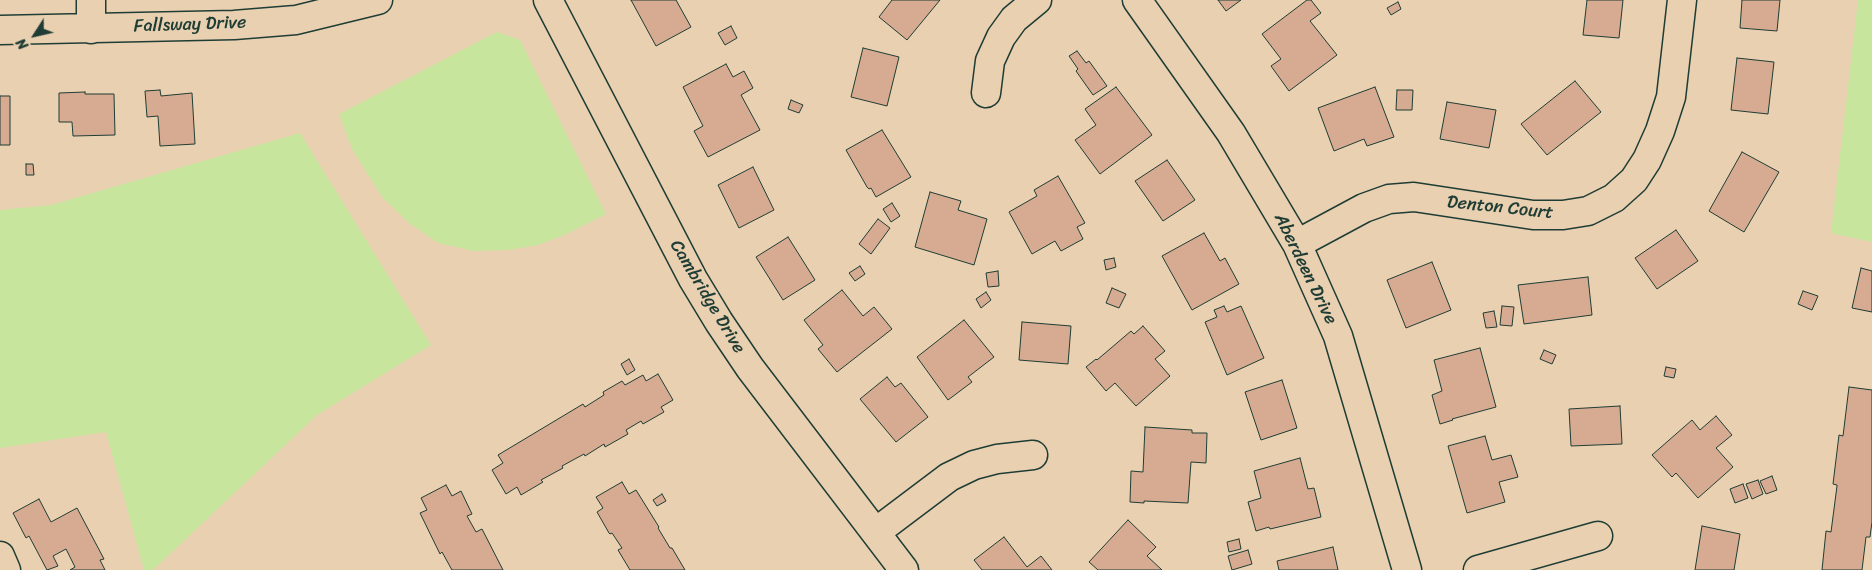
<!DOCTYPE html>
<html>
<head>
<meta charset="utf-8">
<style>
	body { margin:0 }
	#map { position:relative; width:1872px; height:570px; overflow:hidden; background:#e9d0b1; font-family:Sriracha,sans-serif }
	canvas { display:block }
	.north { position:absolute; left:10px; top:10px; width:50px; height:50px; -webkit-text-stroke:4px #e9d0b1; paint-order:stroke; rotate:235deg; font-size:14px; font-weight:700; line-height:20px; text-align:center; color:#1f3d34 }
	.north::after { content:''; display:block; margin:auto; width:18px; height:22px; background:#1f3d34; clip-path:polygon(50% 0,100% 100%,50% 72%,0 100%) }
</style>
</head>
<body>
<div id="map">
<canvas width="1872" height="570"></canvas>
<div class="north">N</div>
</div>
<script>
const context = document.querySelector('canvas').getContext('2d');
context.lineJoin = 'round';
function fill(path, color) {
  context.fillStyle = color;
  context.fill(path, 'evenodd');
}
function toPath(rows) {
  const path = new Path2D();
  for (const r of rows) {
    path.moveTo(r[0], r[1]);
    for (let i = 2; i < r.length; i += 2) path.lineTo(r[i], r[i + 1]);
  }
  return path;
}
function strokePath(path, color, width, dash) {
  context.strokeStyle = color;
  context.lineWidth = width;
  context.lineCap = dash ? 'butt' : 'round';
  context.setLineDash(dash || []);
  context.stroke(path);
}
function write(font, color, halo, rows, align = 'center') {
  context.font = font + ' Sriracha,sans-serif';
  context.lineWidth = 4;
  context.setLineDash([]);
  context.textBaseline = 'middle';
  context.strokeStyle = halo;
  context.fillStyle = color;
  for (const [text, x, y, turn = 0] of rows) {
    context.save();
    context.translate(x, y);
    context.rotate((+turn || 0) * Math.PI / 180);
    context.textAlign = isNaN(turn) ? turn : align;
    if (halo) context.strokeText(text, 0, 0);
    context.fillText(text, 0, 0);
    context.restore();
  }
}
fill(toPath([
	[1858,0,1872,0,1872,242,1831,233],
	[497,32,520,40,606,214,564,235,538,245,508,250,474,251,438,243,409,223,382,197,352,149,339,114],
	[300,133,431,345,317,415,153,570,144,570,106,432,0,448,0,210,51,205]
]), '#c7e59d');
const building = toPath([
	[631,0,676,0,691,27,656,46,631,0],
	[892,0,940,0,907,40,879,17,892,0],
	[1218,0,1241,0,1226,11,1218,0],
	[1307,0,1311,0,1321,13,1310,21,1337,55,1289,91,1271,66,1281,59,1262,34,1307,0],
	[1587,0,1623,0,1619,38,1583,35,1587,0],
	[1742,0,1780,0,1777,31,1740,28,1742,0],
	[1398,2,1401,9,1391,15,1387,8,1398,2],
	[731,26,737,38,725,45,718,33,731,26],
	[863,48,899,57,887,106,851,97,863,48],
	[1077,51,1086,63,1089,61,1107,86,1093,95,1076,71,1078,69,1069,56,1077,51],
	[1737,58,1774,62,1768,114,1731,110,1737,58],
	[726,64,733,77,744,71,753,88,741,95,760,130,708,157,694,131,703,126,683,87,726,64],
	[1575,81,1601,112,1547,155,1521,124,1575,81],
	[1116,87,1152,135,1100,174,1075,140,1096,125,1085,109,1116,87],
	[1375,87,1394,137,1367,146,1364,139,1334,151,1318,108,1375,87],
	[160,90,161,96,192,93,195,144,160,146,158,116,147,117,145,91,160,90],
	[1397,90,1413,90,1412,110,1396,110,1397,90],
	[85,92,85,94,114,94,115,135,73,136,72,122,59,122,59,93,85,92],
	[0,96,10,96,10,145,0,145,0,96],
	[791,100,803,105,799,113,788,109,791,100],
	[1447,102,1496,110,1489,148,1440,139,1447,102],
	[882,130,911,177,876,197,871,188,869,189,867,187,846,150,882,130],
	[1742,152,1779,172,1744,232,1709,211,1742,152],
	[1167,160,1195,200,1163,221,1135,181,1167,160],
	[26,164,33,164,34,175,26,175,26,164],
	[753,167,774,210,739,228,718,185,753,167],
	[1058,176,1085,223,1077,227,1083,239,1061,251,1055,241,1032,254,1009,212,1037,196,1034,190,1058,176],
	[930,192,961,201,958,210,987,219,974,265,915,247,930,192],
	[892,203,900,216,891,222,883,209,892,203],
	[878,219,890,228,871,254,859,244,878,219],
	[1676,230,1698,261,1657,289,1635,258,1676,230],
	[1204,233,1220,261,1225,258,1239,284,1192,310,1162,256,1204,233],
	[788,237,815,280,783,300,756,257,788,237],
	[1114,258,1116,267,1106,270,1104,260,1114,258],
	[1432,262,1451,310,1406,328,1387,280,1432,262],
	[860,266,865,274,855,281,849,273,860,266],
	[1861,268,1872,271,1872,312,1852,308,1861,268],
	[998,271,999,286,988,287,986,273,998,271],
	[1588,277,1592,315,1524,324,1518,285,1588,277],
	[1112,288,1126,294,1119,308,1106,303,1112,288],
	[842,290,863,316,874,307,892,329,837,372,818,349,823,345,804,320,842,290],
	[1803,291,1818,296,1812,310,1798,304,1803,291],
	[986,292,991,300,981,308,976,299,986,292],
	[1224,306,1227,312,1241,306,1264,358,1227,375,1205,322,1217,317,1214,310,1224,306],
	[1502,306,1514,307,1512,326,1500,325,1502,306],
	[1494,311,1497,327,1486,328,1483,313,1494,311],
	[964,320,994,357,968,377,972,382,948,400,917,357,964,320],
	[1022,322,1071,326,1068,364,1019,360,1022,322],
	[1143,326,1165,351,1155,359,1170,376,1136,406,1115,383,1106,391,1086,367,1096,359,1097,360,1131,331,1134,334,1143,326],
	[1480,348,1496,407,1452,419,1453,420,1440,424,1432,395,1442,391,1434,360,1480,348],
	[1544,350,1556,355,1552,364,1540,359,1544,350],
	[629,359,635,370,627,375,621,364,629,359],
	[1666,367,1676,369,1674,378,1664,376,1666,367],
	[658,374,673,400,661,407,664,412,643,424,641,421,626,430,628,434,605,447,604,444,585,456,584,454,562,466,563,468,541,480,543,482,521,495,517,487,506,494,492,470,503,463,498,455,583,404,585,407,604,395,603,392,622,381,625,385,643,375,646,381,658,374],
	[887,377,895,387,901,383,928,417,896,442,860,399,887,377],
	[1282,380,1297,428,1261,440,1245,392,1282,380],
	[1849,387,1872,390,1872,522,1870,537,1866,537,1862,570,1822,570,1826,531,1831,532,1837,486,1837,485,1833,484,1839,435,1843,436,1849,387],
	[1620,406,1622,444,1571,446,1569,409,1620,406],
	[1716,416,1732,435,1716,448,1733,467,1698,498,1676,473,1672,477,1652,455,1692,420,1700,430,1716,416],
	[1145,427,1192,430,1192,433,1207,433,1206,463,1191,462,1188,503,1144,501,1144,503,1130,502,1131,471,1143,472,1145,427],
	[1485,436,1492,460,1511,455,1518,477,1499,482,1505,502,1467,513,1448,446,1485,436],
	[1300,458,1308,489,1314,488,1321,517,1270,529,1269,527,1256,531,1248,502,1261,498,1254,471,1300,458],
	[1772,476,1777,490,1766,494,1760,481,1772,476],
	[1758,480,1763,494,1752,499,1746,484,1758,480],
	[622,482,629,494,636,490,659,527,658,528,670,548,672,548,685,570,630,570,618,550,622,548,612,533,610,534,609,533,597,512,603,508,596,497,622,482],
	[1743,484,1748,498,1735,503,1730,489,1743,484],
	[446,485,452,496,461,491,472,514,467,516,476,532,482,529,503,570,452,570,442,552,440,554,420,513,427,510,421,498,446,485],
	[662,494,666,501,657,506,653,500,662,494],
	[39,499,51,522,77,508,104,559,100,560,105,570,70,570,75,567,66,549,53,556,58,566,47,570,29,536,26,538,13,513,39,499],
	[1128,520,1156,547,1147,556,1162,570,1098,570,1089,562,1128,520],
	[1702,526,1740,534,1734,570,1695,570,1702,526],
	[1004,537,1027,567,1041,556,1052,570,982,570,974,560,1004,537],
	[1239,539,1241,549,1229,552,1227,542,1239,539],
	[1333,547,1338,570,1279,570,1277,561,1333,547],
	[1248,550,1252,564,1232,570,1228,556,1248,550]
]);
fill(building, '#d6ab91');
strokePath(building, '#1f3d34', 1);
const minor = toPath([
	[91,0,91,29],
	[548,0,693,279,719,322,750,368,904,570],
	[1137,0,1231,133,1297,244,1338,336,1407,570],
	[0,30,234,25,296,20,378,0],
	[986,93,990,61,1001,37,1014,19,1037,0],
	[1297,244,1364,208,1389,199,1414,197,1533,215,1563,215,1588,211,1614,198,1634,180,1647,160,1660,131,1671,97,1682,0],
	[876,532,949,477,974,465,997,459,1033,455],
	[0,556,6,570],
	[1478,570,1598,536]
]);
strokePath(minor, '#1f3d34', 31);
strokePath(minor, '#e9d0b1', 28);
write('18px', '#1f3d34', '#e9d0b1', [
	["Fallsway Drive",190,25,-2],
	["Denton Court",1500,208,6],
	["Aberdeen Drive",1305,269,64],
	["Cambridge Drive",707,297,59]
]);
</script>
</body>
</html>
